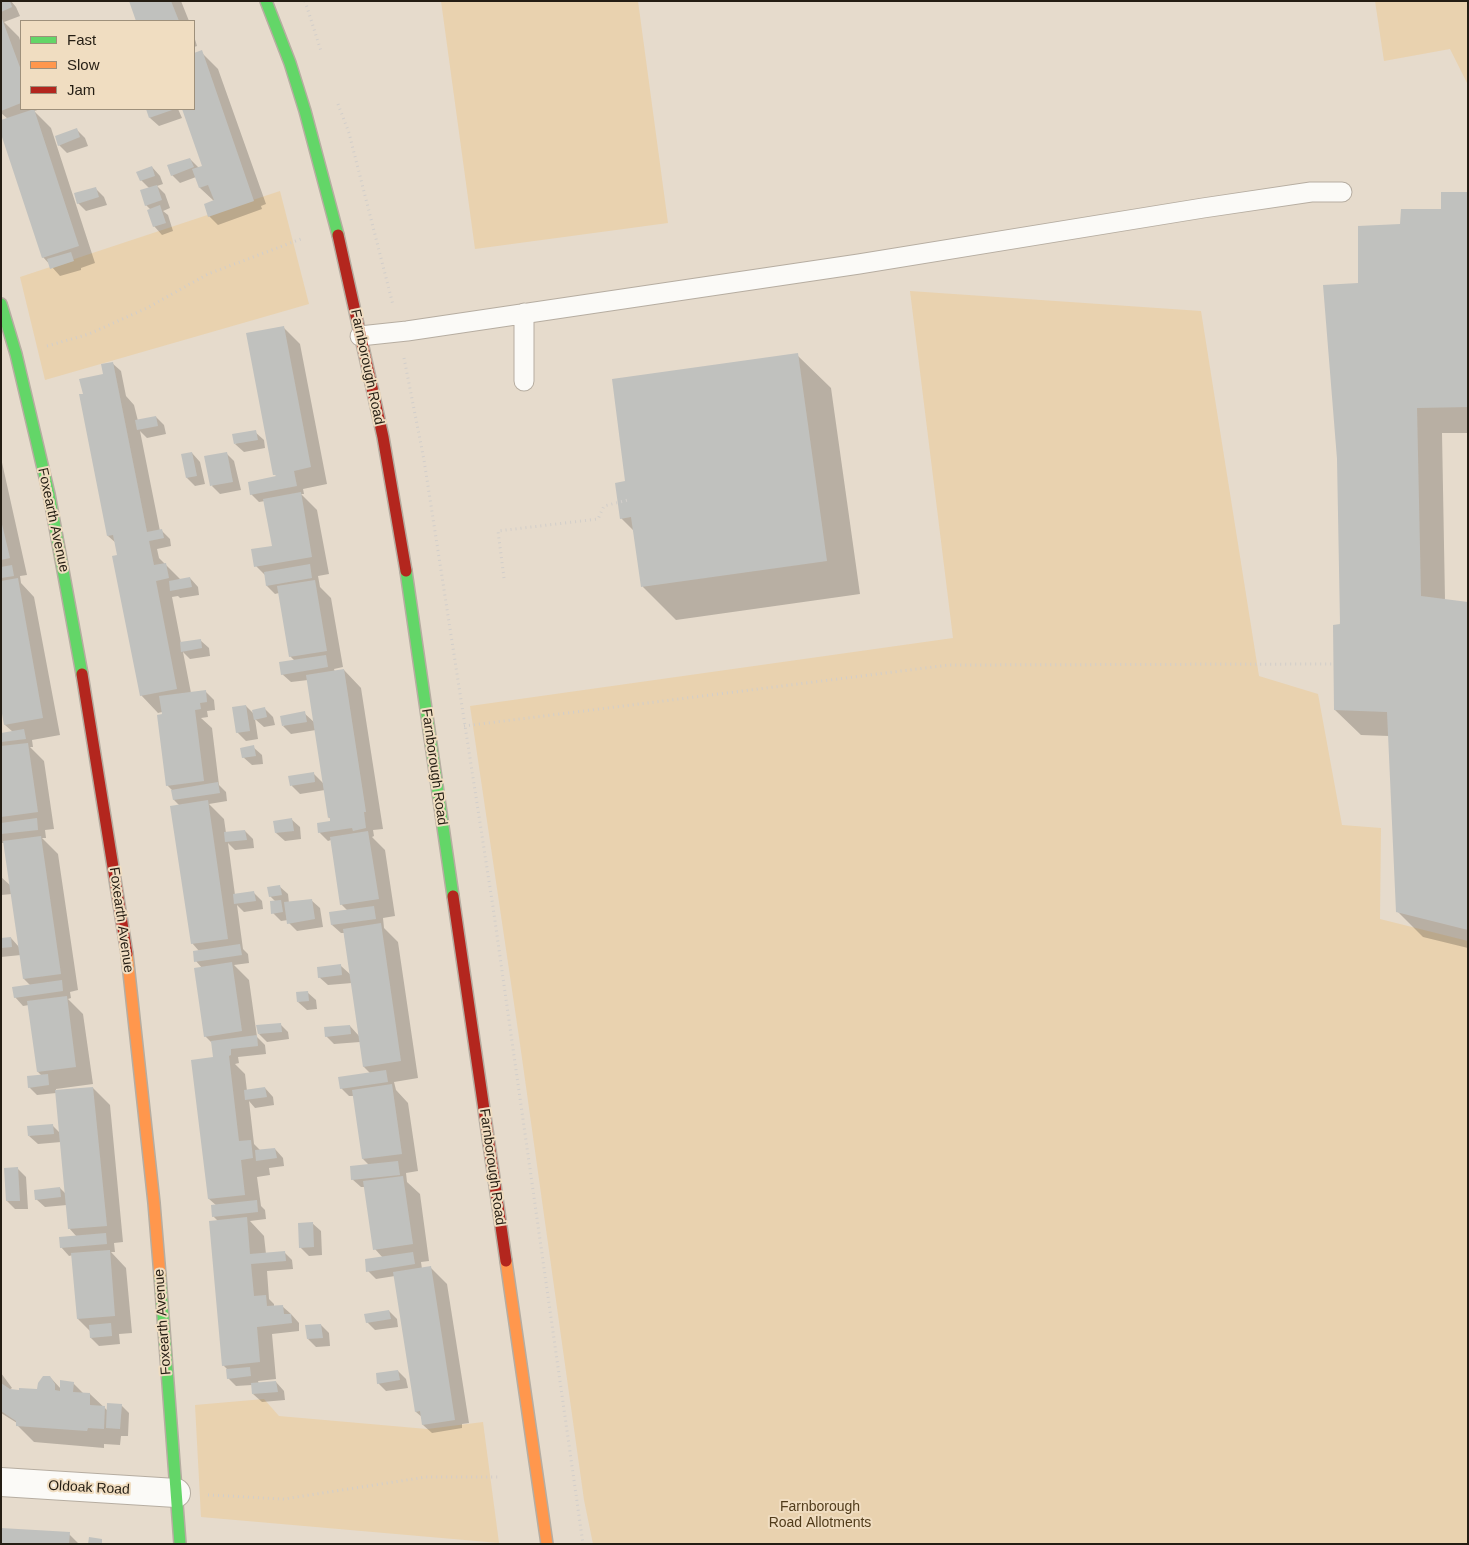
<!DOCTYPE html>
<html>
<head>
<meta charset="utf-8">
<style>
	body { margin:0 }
	#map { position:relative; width:1469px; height:1545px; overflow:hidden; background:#e6dbcc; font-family:Helvetica,sans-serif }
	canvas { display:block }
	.frame { position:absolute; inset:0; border:2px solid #241d13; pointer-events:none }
	.legend { position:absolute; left:20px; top:20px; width:175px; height:90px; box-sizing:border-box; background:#f0ddc1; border:1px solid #9e907b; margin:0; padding:6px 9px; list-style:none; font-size:15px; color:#241d13 }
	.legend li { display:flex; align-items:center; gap:10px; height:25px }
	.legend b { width:25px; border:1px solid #9e907b }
</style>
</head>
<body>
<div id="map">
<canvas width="1469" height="1545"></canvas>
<div class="frame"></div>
<ul class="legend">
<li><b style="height:6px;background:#63d668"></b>Fast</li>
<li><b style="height:6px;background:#ff974d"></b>Slow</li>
<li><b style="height:6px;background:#b3261e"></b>Jam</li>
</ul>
</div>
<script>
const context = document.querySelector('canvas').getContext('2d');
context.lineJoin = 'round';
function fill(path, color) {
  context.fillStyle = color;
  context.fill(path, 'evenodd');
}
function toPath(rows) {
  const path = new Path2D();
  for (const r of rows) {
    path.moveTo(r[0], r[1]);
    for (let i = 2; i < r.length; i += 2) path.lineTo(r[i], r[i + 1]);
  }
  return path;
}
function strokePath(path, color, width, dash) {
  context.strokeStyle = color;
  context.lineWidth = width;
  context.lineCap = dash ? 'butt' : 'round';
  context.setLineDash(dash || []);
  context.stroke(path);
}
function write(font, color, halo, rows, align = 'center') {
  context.font = font + ' Helvetica,sans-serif';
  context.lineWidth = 4;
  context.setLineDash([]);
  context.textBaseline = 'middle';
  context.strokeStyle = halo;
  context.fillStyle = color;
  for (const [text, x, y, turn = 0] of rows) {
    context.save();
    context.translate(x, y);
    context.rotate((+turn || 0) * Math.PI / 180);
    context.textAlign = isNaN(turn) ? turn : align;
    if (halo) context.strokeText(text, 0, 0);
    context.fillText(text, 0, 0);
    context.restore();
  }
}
fill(toPath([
	[441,1,638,1,668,223,475,249],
	[1375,1,1468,1,1468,85,1450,49,1384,61],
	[280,191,309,304,45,380,20,277],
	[910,291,1201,311,1259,676,1318,694,1342,825,1381,828,1380,919,1468,941,1468,1544,593,1544,584,1500,520,1044,470,706,953,638],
	[264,1399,279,1416,427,1429,483,1422,499,1543,201,1517,195,1405]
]), '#e9d2af');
fill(toPath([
	[1,1,11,1,16,7,20,16,4,22,19,37,21,43,21,109,41,109,34,111,51,128,95,263,81,268,81,270,60,276,43,257,8,119,1,113],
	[130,1,181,1,189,21,138,21],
	[194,36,197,46,194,47],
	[201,52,218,69,266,204,261,206,262,209,218,225,209,216,214,201,200,188,196,177,180,183,172,175,190,159,198,167,204,167,183,109,194,109,194,54],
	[147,109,178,109,182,118,159,126,150,118],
	[77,130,85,138,88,146,67,153,59,145],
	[152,167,160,176,163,184,157,186,165,194,170,208,163,211,168,215,173,231,162,235,154,226,151,210,146,205,149,188,141,180],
	[96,189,104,197,107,205,86,211,78,203],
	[1468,193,1468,433,1442,433,1445,600,1468,603,1468,948,1423,937,1397,911,1389,736,1361,735,1335,710,1359,284,1402,226,1443,210],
	[283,327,300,344,327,484,303,489,304,494,301,494,317,510,329,574,318,576,320,587,331,598,343,667,334,669,335,672,344,670,361,688,383,829,373,830,374,836,372,837,385,850,395,916,383,918,384,928,398,942,418,1078,394,1082,396,1090,408,1103,418,1171,406,1173,407,1182,420,1194,429,1261,421,1262,422,1269,430,1267,447,1284,469,1423,462,1424,462,1428,432,1433,423,1425,423,1418,416,1412,395,1276,376,1279,368,1271,383,1258,375,1249,365,1187,361,1187,352,1179,369,1165,363,1159,355,1096,349,1096,341,1088,371,1074,364,1067,360,1042,334,1044,326,1036,350,1026,359,1036,352,983,328,985,319,977,341,966,351,975,344,933,341,933,332,925,331,913,348,911,341,904,331,840,328,841,319,832,332,822,329,817,325,790,300,794,292,786,290,777,313,773,324,784,316,730,291,734,283,726,304,713,315,723,308,680,291,682,282,674,295,661,290,656,279,593,275,594,267,586,266,576,256,566,273,547,265,501,259,502,251,494,278,477],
	[797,355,831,388,860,594,676,620,643,587,634,531,621,518,627,482],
	[112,363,121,371,126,396,134,405,138,421,156,417,164,425,166,434,147,438,140,431,160,531,161,530,170,539,171,546,157,549,159,558,181,580,190,578,198,587,199,595,180,598,178,596,172,597,181,643,200,640,209,648,210,656,190,659,183,652,191,693,206,692,214,700,215,710,207,711,208,717,201,718,212,728,219,785,226,792,227,801,209,804,224,819,226,833,245,831,253,839,254,848,235,850,228,843,235,895,254,893,262,901,263,909,244,912,237,905,243,949,248,954,249,963,234,965,249,980,257,1037,265,1045,266,1054,238,1057,239,1063,235,1064,245,1074,247,1091,265,1088,273,1097,274,1105,255,1108,249,1101,254,1144,261,1151,275,1149,283,1158,284,1166,269,1168,270,1175,257,1177,261,1206,265,1210,266,1219,250,1221,264,1236,266,1254,284,1252,292,1260,293,1269,267,1271,269,1299,274,1304,274,1307,282,1306,291,1314,299,1323,299,1331,272,1334,276,1379,258,1381,259,1384,276,1382,284,1391,285,1400,262,1402,253,1394,252,1385,236,1386,228,1378,227,1369,223,1365,218,1221,213,1216,217,1206,209,1199,216,1058,213,1044,205,1036,202,968,196,961,199,951,192,943,180,806,174,800,172,790,167,785,165,715,162,712,158,713,141,695,120,556,116,543,108,536,84,395,104,375],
	[255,432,264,440,265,448,244,452,235,444],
	[192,453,200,462,205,484,195,486,187,478,183,455],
	[226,453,234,461,241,490,220,494,212,486],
	[1,458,27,575,20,576,21,583,34,597,60,735,32,740,33,747,30,747,44,761,54,829,45,830,46,838,42,838,58,854,78,990,70,992,71,998,68,999,83,1014,93,1084,56,1089,56,1092,93,1088,110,1105,123,1242,114,1243,115,1252,111,1252,126,1268,132,1333,119,1334,120,1344,99,1346,91,1338,90,1331,78,1319,73,1255,69,1256,61,1247,77,1237,69,1228,67,1205,45,1207,36,1199,60,1188,66,1194,61,1142,38,1144,29,1136,52,1125,60,1133,56,1093,37,1095,29,1087,42,1076,38,1072,29,1005,23,1006,15,997,31,986,24,979,21,955,1,957,1,940,11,938,19,947,12,894,1,895,1,877,11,886,4,843,1,843,1,734,13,732,5,725,1,702],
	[246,706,255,715,265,709,273,717,275,725,264,727,255,719,258,739,246,741,237,732],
	[253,747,262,755,263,764,252,765,243,757],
	[291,819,300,827,301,839,285,841,276,833,275,822],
	[279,886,288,894,289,903,311,900,320,908,323,927,297,931,289,923,288,920,281,921,273,913,276,902,270,896],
	[307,992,316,1000,317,1009,307,1010,298,1002],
	[280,1024,288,1032,289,1039,267,1042,259,1034],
	[18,1169,26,1177,28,1209,15,1209,7,1201],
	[312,1223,321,1231,322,1255,309,1256,300,1247],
	[389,1311,397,1319,398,1327,375,1330,367,1322],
	[321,1325,329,1333,330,1346,316,1347,308,1339],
	[398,1371,406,1379,408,1388,386,1391,378,1383],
	[1,1373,12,1388,9,1390,39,1391,50,1377,61,1389,73,1383,84,1394,90,1394,108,1411,121,1405,129,1413,128,1436,121,1436,120,1445,104,1444,104,1448,34,1442,17,1425,17,1423,1,1413],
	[69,1534,79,1544,1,1544]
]), '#0003');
fill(toPath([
	[1,1,10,1,12,7,1,12],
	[129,1,171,1,179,21,136,21],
	[1,16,21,70,21,103,1,111],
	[202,50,254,201,208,217,204,204,214,200,208,185,199,188,192,169,202,166,182,109,194,109,194,53],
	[34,109,79,246,42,258,1,134,1,120],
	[146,109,175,109,149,118],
	[77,128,80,137,58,146,55,136],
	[190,158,194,167,171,176,167,165],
	[152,166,155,176,140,181,136,172],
	[157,185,162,200,145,206,140,190],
	[96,187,99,197,77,204,74,193],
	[1441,192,1468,192,1468,407,1417,408,1421,596,1468,602,1468,930,1396,912,1387,712,1334,710,1333,625,1340,624,1337,459,1323,285,1358,283,1358,226,1400,224,1401,209,1441,209],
	[160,205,166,223,153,227,147,210],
	[71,252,74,261,50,269,47,259],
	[284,326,311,467,294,471,297,486,250,495,248,482,276,476,275,475,273,475,246,333],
	[798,353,827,561,641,587,631,517,620,519,615,483,625,481,612,379],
	[113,362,147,532,162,529,164,538,149,541,154,565,166,563,169,578,156,581,177,689,140,696,112,556,117,555,113,535,107,536,79,394,83,394,79,379,103,374,101,364],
	[156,416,158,426,137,430,135,420],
	[256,430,258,440,234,444,232,434],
	[192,452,197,476,186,478,181,454],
	[227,452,233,482,210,486,204,456],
	[301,492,312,557,254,567,251,549,272,546,263,499],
	[1,520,10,558,1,560],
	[310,564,312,578,266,586,264,572],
	[12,565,14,576,1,578,1,567],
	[190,577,192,587,170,591,169,581],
	[18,578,43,718,4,725,1,708,1,581],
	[315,580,327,651,289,657,277,586],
	[201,639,202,648,181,652,180,642],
	[326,655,328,667,281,675,279,662],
	[344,669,366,812,364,812,366,828,353,831,352,828,318,833,317,823,330,821,330,817,328,818,306,675],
	[206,690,207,702,200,703,201,709,195,710,204,781,166,786,157,715,162,714,159,696],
	[246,705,250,731,236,733,232,707],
	[265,707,267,717,254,720,252,710],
	[305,711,307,722,282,726,280,716],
	[24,729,26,739,1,742,1,733],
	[28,743,38,812,1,817,1,746],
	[254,745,256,756,242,758,240,748],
	[314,772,315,782,290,786,288,776],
	[218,782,220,793,173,800,171,790],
	[208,800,228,939,191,944,170,806],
	[37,818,38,830,1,834,1,823],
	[292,818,294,831,275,833,273,821],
	[245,830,247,840,225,842,224,832],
	[368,831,379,899,340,905,330,837],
	[41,836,61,974,23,979,3,841],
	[280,885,282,895,269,897,267,887],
	[254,891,256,901,234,904,233,894],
	[312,899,315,919,287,924,284,902],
	[281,900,283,912,271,914,270,901],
	[374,906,376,919,331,925,329,912],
	[381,923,401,1061,363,1067,343,929],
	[11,937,12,947,1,948,1,938],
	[240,944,242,955,194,962,193,951],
	[232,962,242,1031,204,1037,194,968],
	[341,964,342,975,318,978,317,967],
	[62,980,63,991,14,998,12,987],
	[308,991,309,1001,297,1002,296,992],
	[67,996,76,1067,37,1072,27,1001],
	[281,1023,282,1032,258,1034,256,1025],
	[350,1025,351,1034,325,1037,324,1027],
	[257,1035,258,1046,231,1049,231,1055,229,1056,239,1141,251,1140,253,1158,241,1160,245,1195,208,1199,191,1060,213,1057,211,1041],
	[386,1070,388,1082,340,1089,338,1077],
	[48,1074,49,1085,28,1088,27,1076],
	[392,1084,402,1154,362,1159,352,1090],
	[93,1087,107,1226,68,1229,55,1090],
	[265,1087,267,1097,245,1100,244,1090],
	[53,1124,54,1134,28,1136,27,1126],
	[275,1148,277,1158,256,1161,255,1150],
	[398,1161,400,1175,351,1180,350,1166],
	[18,1167,20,1201,6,1201,4,1168],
	[403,1176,413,1244,373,1250,363,1181],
	[60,1187,61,1197,35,1200,34,1190],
	[257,1200,258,1212,212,1217,211,1205],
	[247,1217,250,1254,285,1251,286,1261,251,1264,254,1296,266,1295,267,1306,283,1305,284,1314,291,1314,292,1323,257,1327,260,1362,222,1366,209,1221],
	[313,1222,314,1247,299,1248,298,1223],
	[106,1233,107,1244,60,1248,59,1237],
	[110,1250,115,1316,77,1319,71,1253],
	[413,1252,415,1264,366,1272,365,1259],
	[431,1266,455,1420,422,1425,420,1411,415,1412,393,1272],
	[389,1310,391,1319,366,1323,364,1314],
	[111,1323,112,1336,90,1338,89,1325],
	[321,1324,323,1338,307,1339,305,1325],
	[250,1367,251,1376,227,1379,226,1369],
	[398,1370,400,1380,377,1384,376,1373],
	[43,1376,50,1376,55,1384,55,1390,60,1391,60,1380,74,1382,73,1392,90,1393,90,1405,105,1406,104,1429,88,1428,87,1431,16,1426,16,1421,1,1411,1,1383,10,1389,19,1390,19,1388,37,1389,38,1383],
	[276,1381,278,1392,252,1394,251,1383],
	[107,1403,122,1404,120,1429,106,1428],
	[1,1528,70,1532,69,1544,1,1544],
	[89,1537,102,1539,102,1544,88,1544]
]), '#c0c1be');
const lane = toPath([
	[524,313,524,381],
	[360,336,407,331,859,264,1203,208,1311,192,1342,192]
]);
const street = toPath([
	[1,1482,176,1493]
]);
const fast = toPath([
	[266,1,290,63,305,111,338,235],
	[1,304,16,354,49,494,82,674],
	[406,571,453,896],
	[160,1276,180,1544]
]);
const slow = toPath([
	[127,954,154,1203,160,1276],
	[506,1261,547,1544]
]);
const jam = toPath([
	[338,235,383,437,406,571],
	[82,674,127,954],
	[453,896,506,1261]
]);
strokePath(lane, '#b6ada1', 21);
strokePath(street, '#b6ada1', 30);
strokePath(fast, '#b6ada1', 14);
strokePath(slow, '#b6ada1', 14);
strokePath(jam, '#b6ada1', 14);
strokePath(toPath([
	[305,1,321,51],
	[338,104,349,133,393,305],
	[47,346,89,334,147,308,208,274,301,239],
	[404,358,424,460,493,907,583,1544],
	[504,578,498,531,598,519,604,506,628,500],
	[464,726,949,665,1334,664],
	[208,1495,284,1499,426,1477,501,1477]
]), '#d2ceca', 3, [1, 4]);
strokePath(lane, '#fbfaf7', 19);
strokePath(street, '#fbfaf7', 28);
strokePath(fast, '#63d668', 11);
strokePath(slow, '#ff974d', 11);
strokePath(jam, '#b3261e', 11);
write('14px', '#241d13', '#f0ddc1', [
	["Farnborough Road",367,367,78],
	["Foxearth Avenue",53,520,78],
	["Farnborough Road",434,767,82],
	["Foxearth Avenue",121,920,82],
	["Farnborough Road",492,1167,82],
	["Foxearth Avenue",163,1322,-94],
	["Oldoak Road",89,1488,3]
]);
write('14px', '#513c1b', '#f0ddc1', [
	["Farnborough",820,1507],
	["Road Allotments",820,1523]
]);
</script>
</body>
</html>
